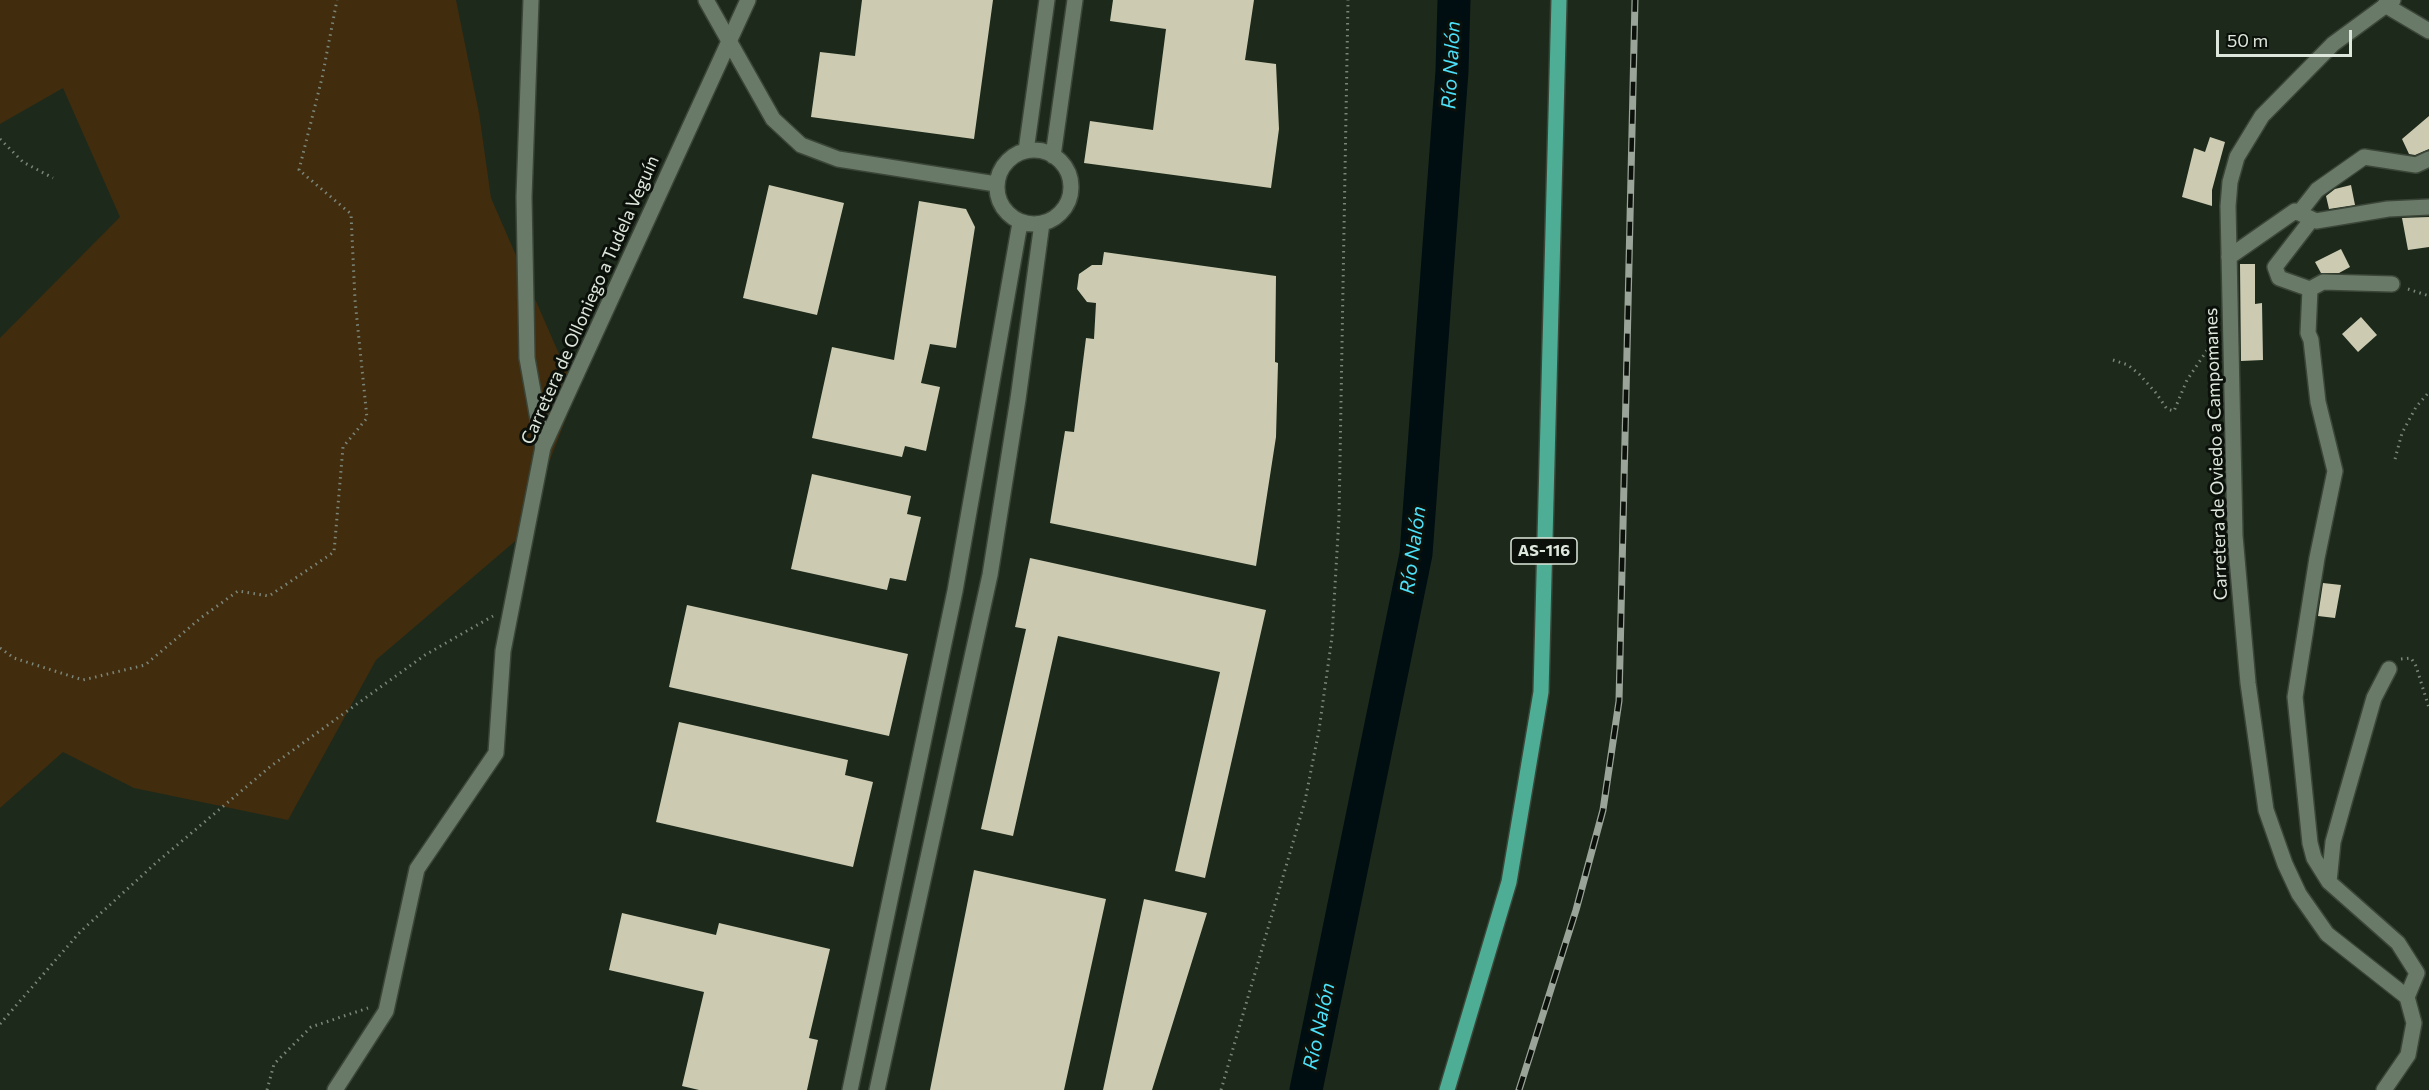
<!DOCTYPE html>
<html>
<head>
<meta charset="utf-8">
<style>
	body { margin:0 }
	#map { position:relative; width:2429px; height:1090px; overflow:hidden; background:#1d2a1b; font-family:Commissioner,sans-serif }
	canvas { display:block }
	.scale { position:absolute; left:2216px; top:30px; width:136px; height:27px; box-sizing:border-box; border:3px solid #dee7dc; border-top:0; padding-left:8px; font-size:18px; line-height:21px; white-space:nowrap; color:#dee7dc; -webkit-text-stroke:4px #0b110a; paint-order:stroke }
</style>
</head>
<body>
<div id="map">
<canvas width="2429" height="1090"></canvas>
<div class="scale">50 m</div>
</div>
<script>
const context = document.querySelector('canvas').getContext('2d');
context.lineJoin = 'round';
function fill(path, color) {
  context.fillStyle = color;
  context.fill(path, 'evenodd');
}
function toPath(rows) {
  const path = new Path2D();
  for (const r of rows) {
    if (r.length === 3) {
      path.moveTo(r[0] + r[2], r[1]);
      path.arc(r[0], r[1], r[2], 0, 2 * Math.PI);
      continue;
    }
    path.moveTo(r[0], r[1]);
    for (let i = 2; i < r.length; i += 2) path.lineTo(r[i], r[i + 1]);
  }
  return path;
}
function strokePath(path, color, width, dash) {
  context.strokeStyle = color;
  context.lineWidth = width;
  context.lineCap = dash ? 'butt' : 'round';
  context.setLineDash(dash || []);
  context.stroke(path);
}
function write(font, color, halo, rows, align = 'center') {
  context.font = font + ' Commissioner,sans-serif';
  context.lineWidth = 6;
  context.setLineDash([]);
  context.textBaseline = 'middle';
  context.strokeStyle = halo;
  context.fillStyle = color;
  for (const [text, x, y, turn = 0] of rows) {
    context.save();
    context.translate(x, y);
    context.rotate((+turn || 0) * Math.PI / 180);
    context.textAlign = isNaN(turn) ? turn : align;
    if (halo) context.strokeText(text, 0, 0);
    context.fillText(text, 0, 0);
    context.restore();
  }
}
fill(toPath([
	[0,0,456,0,479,113,491,198,576,393,520,537,376,660,288,820,134,788,63,752,0,808,0,338,120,217,63,88,0,124]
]), '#412c0e');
strokePath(toPath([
	[1306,1090,1416,554,1452,71,1454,0]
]), '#000e12', 33);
fill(toPath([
	[862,0,993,0,974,139,811,117,820,52,855,56],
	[1113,0,1254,0,1245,60,1276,64,1279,129,1271,188,1084,163,1090,121,1153,130,1166,29,1110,21],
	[2429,116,2429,149,2415,155,2409,154,2402,139],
	[2210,137,2225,142,2212,190,2212,206,2182,197,2194,148,2205,152],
	[769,185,844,203,817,315,743,298],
	[2351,185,2355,205,2329,209,2326,196,2335,189],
	[919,201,966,209,975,227,956,348,930,344,921,383,940,387,926,451,905,446,902,457,812,438,832,347,894,360],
	[2429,217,2429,247,2408,250,2402,218],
	[2341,249,2350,267,2339,273,2321,273,2315,262],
	[1104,252,1276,276,1275,362,1278,363,1276,437,1256,566,1050,523,1065,431,1074,432,1086,338,1094,339,1096,303,1087,302,1077,289,1079,274,1092,265,1102,265],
	[2240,264,2255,264,2255,304,2262,303,2263,360,2241,361],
	[2361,317,2377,335,2358,352,2342,334],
	[812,474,911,496,907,514,921,517,906,581,890,578,887,590,791,569],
	[1030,558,1266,610,1205,878,1175,871,1220,672,1058,636,1013,836,981,829,1026,629,1015,627],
	[2323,583,2341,585,2335,618,2318,616],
	[687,605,908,654,889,736,669,687],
	[679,722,848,760,845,775,873,782,853,867,656,822],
	[974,870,1106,899,1064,1090,930,1090],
	[1144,899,1207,913,1152,1090,1103,1090],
	[622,913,716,935,719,923,830,949,809,1038,818,1040,807,1090,699,1090,682,1086,704,992,609,970]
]), '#cccbb2');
const minor = toPath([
	[531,0,524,197,527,358,543,447],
	[706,0,773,119,801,145,838,159,996,184],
	[2385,5,2429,31],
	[1034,187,37],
	[1026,151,1047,0],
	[1053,156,1075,0],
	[2299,213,2317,190,2364,157,2416,165,2429,159],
	[2312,219,2275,267,2279,278,2310,289,2308,333,2311,340,2318,402,2335,471,2317,558,2295,697,2310,843,2314,858,2329,882,2398,943,2417,973,2407,997],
	[2229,257,2295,211,2316,221,2388,209,2429,207],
	[2310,289,2323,282,2392,284],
	[2329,882,2333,842,2345,799,2374,698,2389,669],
	[850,1090,955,591,1020,223],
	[877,1090,990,575,1018,399,1042,223]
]);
const tertiary = toPath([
	[335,1090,386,1011,417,869,496,753,503,651,543,447,748,0],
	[2384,1090,2408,1055,2414,1023,2407,997,2327,934,2299,894,2285,864,2266,810,2248,683,2235,536,2228,206,2230,182,2237,157,2262,116,2333,44,2393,0]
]);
const primary = toPath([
	[1447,1090,1509,882,1541,692,1559,0]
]);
strokePath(minor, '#3b4639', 18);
strokePath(tertiary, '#3b4639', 18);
strokePath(primary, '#3b4639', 18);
strokePath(toPath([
	[0,139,23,162,53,178],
	[2408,289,2429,296],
	[2113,360,2128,365,2139,374,2156,393,2167,409,2174,411,2187,380,2214,340],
	[2395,459,2402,433,2416,407,2429,392],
	[0,648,14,658,83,680,145,665,202,617,238,591,269,596,334,552,343,447,367,418,355,300,351,214,299,170,322,78,337,0],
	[2401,659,2411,658,2416,666,2429,708],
	[0,1024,80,932,157,862,271,766,425,655,493,616],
	[267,1090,274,1064,311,1027,368,1008],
	[1221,1090,1305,801,1319,730,1332,637,1339,517,1348,0]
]), '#7b8679', 3, [1.5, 4.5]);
strokePath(minor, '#6a7a68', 15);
strokePath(tertiary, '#6a7a68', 15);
strokePath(primary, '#4dae95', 15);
const rail = toPath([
	[1519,1090,1576,910,1603,810,1619,701,1635,0]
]);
strokePath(rail, '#9aa498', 7);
strokePath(rail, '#0b110a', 4.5, [14]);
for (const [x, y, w] of [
	[1544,551,66]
]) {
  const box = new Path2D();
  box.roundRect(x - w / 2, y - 13, w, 26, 4.5);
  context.fillStyle = '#0b110a';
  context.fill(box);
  strokePath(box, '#dee7dc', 1.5);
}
write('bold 16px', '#dee7dc', null, [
	["AS-116",1544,551]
]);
write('18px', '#dee7dc', '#0b110a', [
	["Carretera de Olloniego a Tudela Veguín",590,300,-66],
	["Carretera de Oviedo a Campomanes",2216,454,-92]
]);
write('italic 20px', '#4ce1f9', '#0b110a', [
	["Río Nalón",1451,65,-87],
	["Río Nalón",1413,550,-82],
	["Río Nalón",1319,1026,-78]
]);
</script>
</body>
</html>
